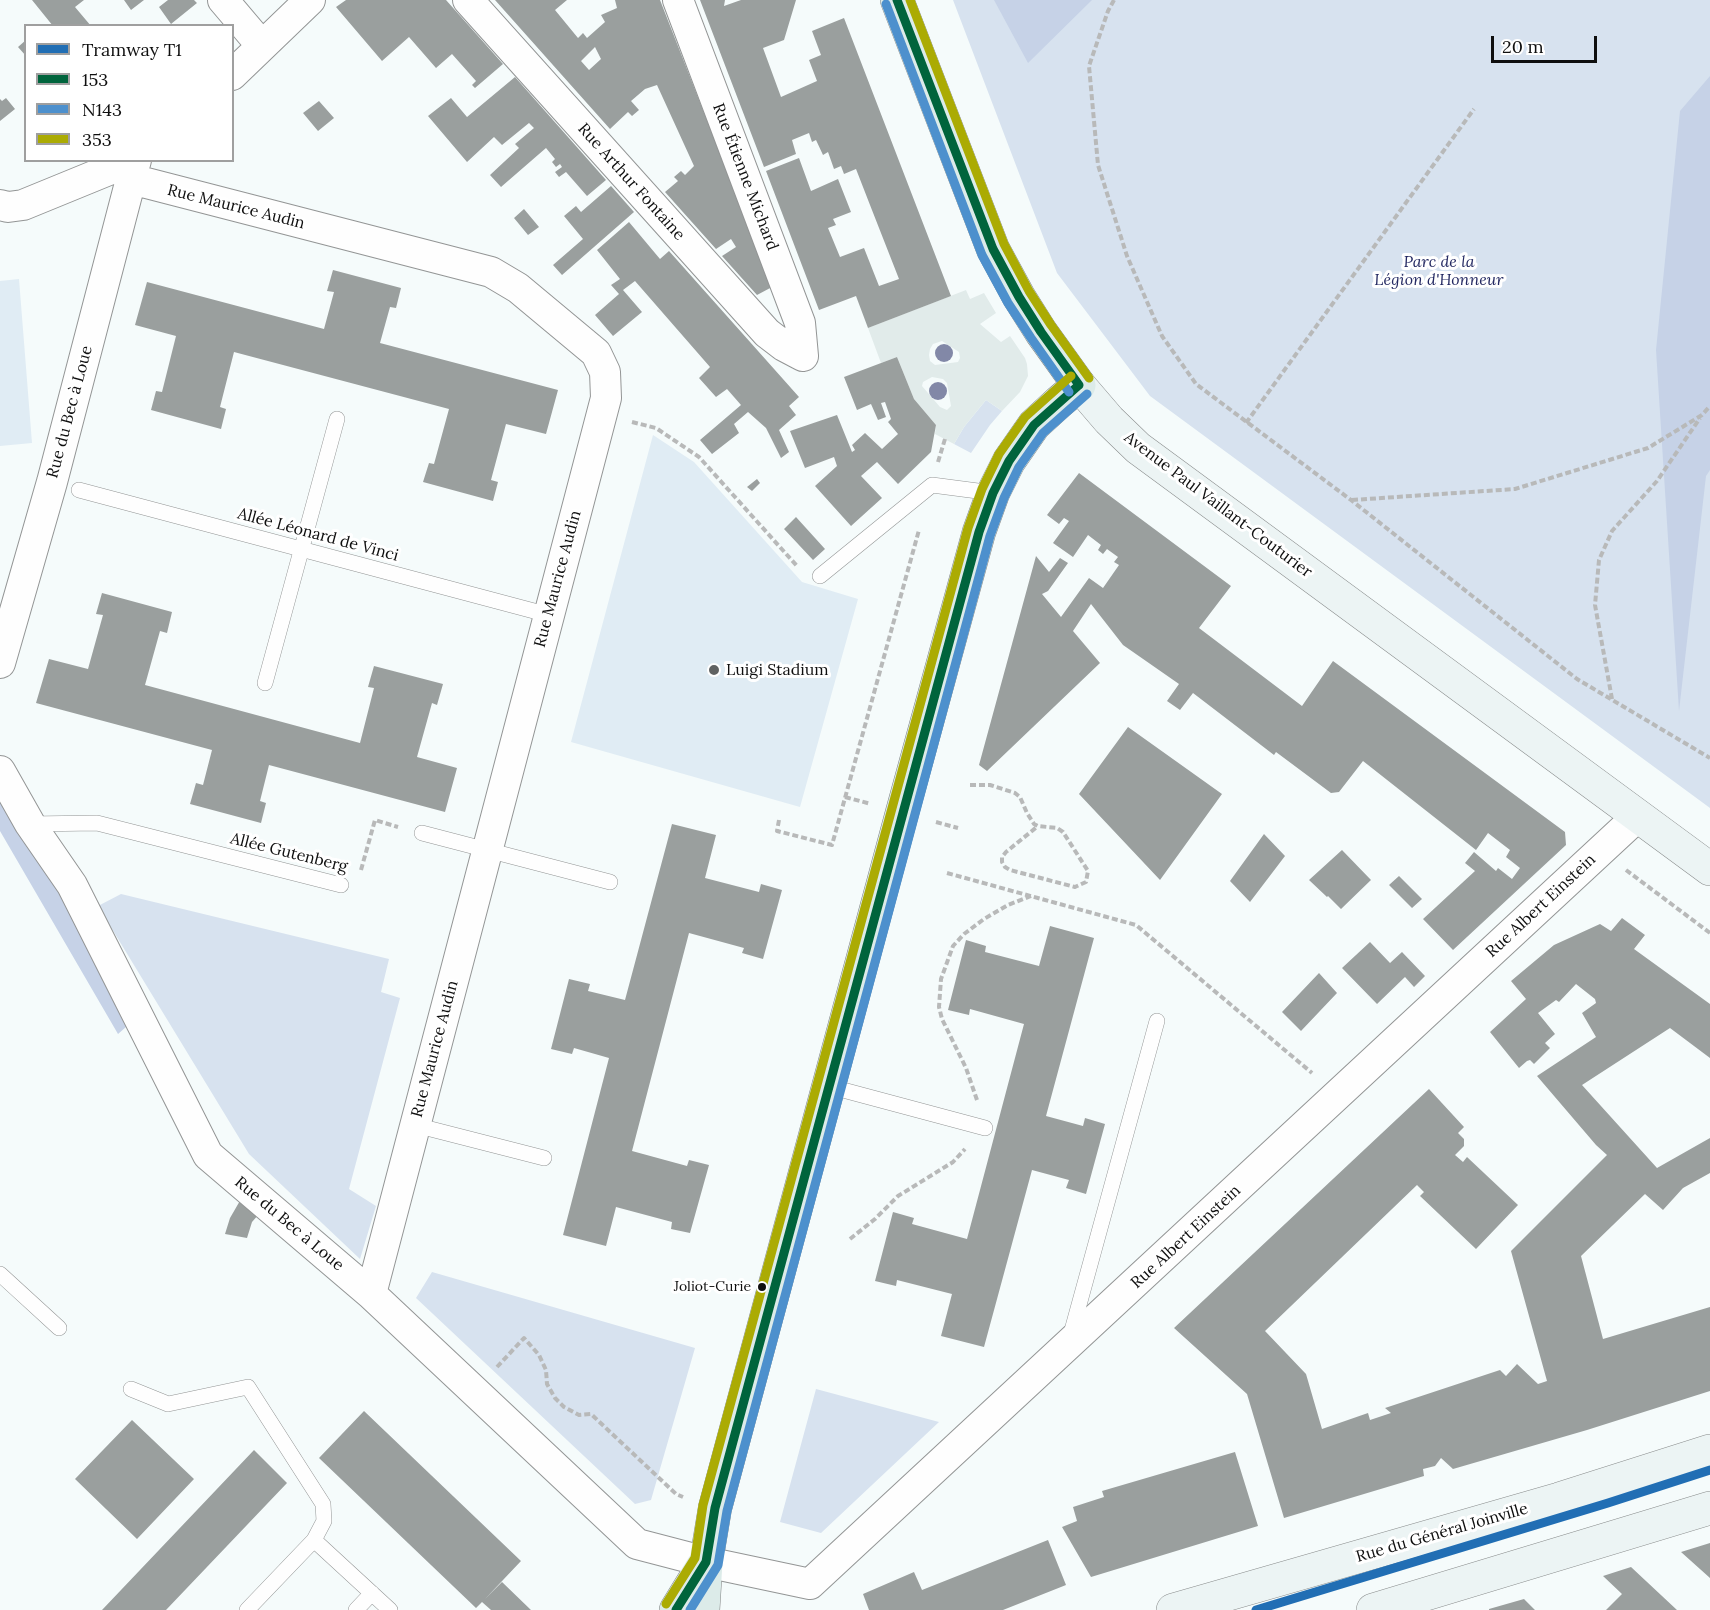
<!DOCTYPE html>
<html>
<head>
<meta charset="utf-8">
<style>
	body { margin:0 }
	#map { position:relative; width:1710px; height:1610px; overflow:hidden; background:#f5fbfb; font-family:Lora,serif }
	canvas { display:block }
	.legend { position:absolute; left:24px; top:24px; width:210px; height:138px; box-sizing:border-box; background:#fff; border:2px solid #9f9f9f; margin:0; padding:8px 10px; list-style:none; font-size:18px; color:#0f0f0f }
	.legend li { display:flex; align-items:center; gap:12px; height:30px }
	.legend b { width:30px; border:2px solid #9f9f9f }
	.scale { position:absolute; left:1491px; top:36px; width:106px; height:27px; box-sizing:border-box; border:3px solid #0f0f0f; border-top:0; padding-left:8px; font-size:18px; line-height:21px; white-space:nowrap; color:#0f0f0f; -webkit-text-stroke:4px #fff; paint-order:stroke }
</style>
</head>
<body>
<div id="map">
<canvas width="1710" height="1610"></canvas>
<ul class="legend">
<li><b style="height:8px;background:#216eb4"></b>Tramway T1</li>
<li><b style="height:8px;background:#00643c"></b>153</li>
<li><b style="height:8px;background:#4d90cd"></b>N143</li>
<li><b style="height:8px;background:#abab03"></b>353</li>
</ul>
<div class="scale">20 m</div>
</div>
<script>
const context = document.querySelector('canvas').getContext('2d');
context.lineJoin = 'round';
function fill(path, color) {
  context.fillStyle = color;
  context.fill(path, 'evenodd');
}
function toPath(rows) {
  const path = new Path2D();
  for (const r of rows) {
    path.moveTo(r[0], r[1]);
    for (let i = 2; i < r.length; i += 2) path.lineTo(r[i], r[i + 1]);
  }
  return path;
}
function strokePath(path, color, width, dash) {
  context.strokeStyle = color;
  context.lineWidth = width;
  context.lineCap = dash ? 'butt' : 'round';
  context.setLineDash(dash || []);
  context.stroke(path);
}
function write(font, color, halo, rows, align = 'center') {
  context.font = font + ' Lora,serif';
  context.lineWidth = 6;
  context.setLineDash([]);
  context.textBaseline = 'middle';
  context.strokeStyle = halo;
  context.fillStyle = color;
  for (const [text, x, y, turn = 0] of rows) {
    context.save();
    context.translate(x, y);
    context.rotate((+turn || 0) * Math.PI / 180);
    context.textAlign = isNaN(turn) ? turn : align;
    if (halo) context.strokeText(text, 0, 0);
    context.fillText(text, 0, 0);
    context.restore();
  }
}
fill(toPath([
	[953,0,1710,0,1710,808,1150,396,1057,273],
	[986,400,1002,411,990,425,971,453,954,444,964,427],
	[121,894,389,959,381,992,400,998,349,1189,376,1206,360,1259,249,1154,98,906],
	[432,1272,695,1348,651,1500,635,1504,416,1298],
	[816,1389,939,1422,821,1533,780,1522]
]), '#d7e2ef');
fill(toPath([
	[994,0,1092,0,1028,63],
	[1710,76,1710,470,1706,476,1679,711,1656,350,1680,111],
	[0,791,134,1020,118,1034,0,831]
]), '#c6d2e7');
fill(toPath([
	[19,279,32,443,0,446,0,281],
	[653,435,694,462,802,582,858,599,800,807,571,742]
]), '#e0ecf4');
fill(toPath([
	[966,290,970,299,984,293,996,313,980,324,1001,342,1010,336,1025,358,1027,364,1028,376,1020,392,1002,411,986,400,964,427,954,444,935,434,936,425,914,399,897,357,881,363,868,328],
	[942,341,959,352,960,358,958,362,935,365,930,361,929,355,930,349,933,344],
	[932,377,943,379,947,383,951,406,947,410,940,407,922,386,923,382]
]), '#e1ebea');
fill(toPath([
	[32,0,84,0,75,7,91,26,53,26],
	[124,0,144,0,131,10],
	[168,0,194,0,197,3,171,24,159,7],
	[346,0,446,0,503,64,475,88,472,85,476,81,452,54,436,68,409,37,382,61,336,7],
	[495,0,567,0,555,10,578,38,583,33,587,38,605,22,601,15,617,8,615,0,660,0,772,287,757,295,722,256,736,247,731,239,716,249,665,192,678,181,674,177,681,171,685,175,694,166,657,85,645,89,631,101,639,110,632,116,628,112,610,129],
	[595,47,601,59,589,70,581,61],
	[700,0,725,0,724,6,741,0,796,0,784,40,763,48,781,97,817,81,809,60,821,55,812,31,844,18,951,296,868,328,856,296,819,310,766,171,799,158,811,191,838,179,851,212,833,219,836,225,828,228,840,257,864,248,879,286,899,279,870,205,856,169,844,174,841,166,834,169,828,152,823,155,816,140,812,142,809,133,792,140,796,154,764,167],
	[26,40,26,56,18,47],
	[515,77,606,180,587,196,566,172,559,177,555,172,562,167,560,164,556,167,552,162,555,159,546,148,501,187,490,175,519,148,515,144,534,128,529,123,502,145,494,137,467,162,428,116,451,98,467,117],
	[6,98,15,109,0,121,0,99,2,101],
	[319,101,334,118,318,131,303,113],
	[611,186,634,212,562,275,553,265,583,239,564,216,576,206,581,212],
	[524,209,539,227,528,235,514,218],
	[629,222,660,259,669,251,799,397,789,406,796,415,779,430,789,452,781,458,766,428,748,412,734,424,739,433,712,454,700,440,741,405,727,389,716,397,699,378,710,367,635,281,623,290,642,312,613,336,595,315,619,294,611,285,620,279,597,250],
	[333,270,401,288,396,308,390,307,380,343,558,390,546,434,506,424,491,480,498,482,493,501,423,482,429,463,434,464,449,409,234,352,220,407,226,409,221,429,151,410,156,391,162,392,176,336,135,325,147,282,324,329,334,292,327,291],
	[897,357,914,399,936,425,931,452,898,484,877,462,861,476,882,498,851,526,815,486,837,466,834,457,805,468,790,431,837,415,852,452,855,450,852,445,865,433,882,449,898,434,888,422,891,419,885,402,881,403,886,417,878,420,871,404,857,410,844,377],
	[1079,473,1231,586,1199,628,1302,706,1333,661,1565,832,1566,845,1453,950,1423,919,1475,871,1465,863,1474,852,1496,871,1498,868,1512,879,1520,868,1506,857,1510,850,1488,833,1476,850,1363,761,1339,792,1331,793,1276,752,1274,755,1193,693,1180,710,1167,701,1179,684,1123,645,1091,604,1073,631,1100,663,987,771,979,765,1036,556,1049,572,1060,558,1068,563,1048,591,1042,594,1061,617,1089,578,1103,588,1119,565,1114,562,1118,557,1107,549,1103,554,1098,550,1101,545,1088,535,1073,557,1053,543,1069,521,1064,518,1059,524,1047,515],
	[757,479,760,483,752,491,747,487],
	[796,517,825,549,813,560,784,529],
	[102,593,172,612,167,633,160,631,145,685,360,743,374,688,368,687,374,666,443,684,437,705,432,703,417,757,457,768,445,812,269,765,260,801,266,803,261,823,190,804,196,783,203,785,212,750,36,703,49,659,88,669,103,615,96,614],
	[1128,727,1222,794,1160,880,1079,794],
	[672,824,716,835,705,878,759,892,761,884,782,890,763,959,742,953,744,948,689,933,632,1151,687,1166,689,1160,709,1165,690,1233,671,1229,672,1222,616,1207,606,1246,563,1235,609,1058,574,1048,572,1054,551,1049,569,979,590,984,588,991,625,1000],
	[1264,834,1285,856,1250,902,1230,881],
	[1342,850,1371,880,1341,909,1328,896,1327,897,1309,880],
	[1399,876,1422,899,1412,908,1389,885],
	[1622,918,1645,935,1634,949,1710,1004,1710,1058,1670,1028,1582,1085,1657,1168,1710,1138,1710,1173,1683,1188,1663,1210,1645,1194,1581,1256,1603,1339,1710,1307,1710,1391,1587,1430,1453,1469,1441,1458,1435,1466,1423,1469,1424,1476,1284,1518,1247,1394,1174,1328,1429,1089,1464,1127,1458,1133,1464,1139,1464,1146,1455,1155,1463,1162,1467,1157,1518,1205,1476,1249,1420,1196,1424,1192,1417,1185,1265,1331,1306,1374,1322,1429,1368,1413,1370,1420,1391,1413,1385,1408,1500,1370,1506,1376,1517,1364,1538,1384,1547,1381,1511,1251,1607,1155,1596,1145,1537,1076,1596,1037,1582,1013,1596,1003,1595,999,1576,984,1559,1002,1556,1000,1538,1013,1555,1034,1545,1043,1550,1048,1534,1064,1530,1060,1527,1061,1519,1068,1490,1032,1526,999,1511,981,1554,945,1600,924,1611,931],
	[1050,926,1094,938,1046,1116,1083,1126,1085,1118,1105,1124,1086,1194,1066,1188,1069,1180,1032,1170,984,1347,941,1336,952,1294,897,1280,896,1286,875,1281,893,1212,914,1218,912,1224,967,1239,1024,1024,970,1009,969,1015,948,1010,966,940,986,946,985,952,1039,966],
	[1370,942,1390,963,1402,952,1425,976,1414,987,1405,977,1377,1004,1342,968],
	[1319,973,1337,993,1301,1031,1282,1012],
	[241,1199,259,1214,252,1222,247,1238,225,1234,230,1218],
	[364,1411,521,1561,485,1599,502,1582,531,1610,491,1610,482,1602,476,1608,319,1458],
	[132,1420,194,1479,137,1539,75,1479],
	[254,1450,287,1483,166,1610,102,1610],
	[1235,1452,1258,1526,1091,1577,1062,1527,1077,1521,1073,1507,1104,1497,1102,1491],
	[1048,1540,1066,1585,1003,1610,869,1610,863,1594,914,1572,922,1590],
	[1710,1543,1710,1578,1681,1552],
	[1631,1567,1677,1610,1606,1610,1622,1594,1603,1576],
	[1524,1599,1535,1610,1489,1610,1489,1609]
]), '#9a9f9e');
const lane = toPath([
	[79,490,549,615],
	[820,576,932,485,993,493],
	[265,683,337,419],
	[30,824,97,823,341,885],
	[422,833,610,882],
	[828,1086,985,1128],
	[415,1125,544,1158],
	[0,1274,59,1328],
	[1071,1334,1157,1021],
	[131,1389,168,1404,248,1387,323,1504,324,1521,314,1540,247,1610],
	[314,1540,390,1610],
	[356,1610,372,1593]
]);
const street = toPath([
	[223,0,262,46],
	[468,0,767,333,784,346,803,356],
	[678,0,800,323,803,356],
	[232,75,310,0],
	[131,179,491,272,518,288,596,353,605,372,606,398,371,1294],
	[0,205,8,207,23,205,133,160],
	[0,663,52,482,136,160],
	[0,771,30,824,72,885,208,1155,371,1294,637,1544,706,1562,810,1584,1638,816]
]);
const secondary = toPath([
	[1079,385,1109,420,1138,448,1710,869],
	[1173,1610,1559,1499,1710,1451],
	[1373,1610,1710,1508]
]);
const primary = toPath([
	[676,1610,703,1566],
	[703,1610,706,1562,715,1508,902,813,979,532,993,493,1009,461,1034,425,1059,402,1079,385,1041,332,1019,297,993,249,897,0]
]);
strokePath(lane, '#939595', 16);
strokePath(street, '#939595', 32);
strokePath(secondary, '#898c8c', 34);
strokePath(primary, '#808383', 34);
strokePath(toPath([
	[1114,0,1108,11,1089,66,1098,165,1127,256,1162,336,1196,384,1351,500,1577,679,1710,758],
	[632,422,656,428,699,457,797,566],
	[1246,423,1474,109],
	[938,462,945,439],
	[1352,500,1515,489,1648,448,1702,415,1710,406],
	[1612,699,1595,605,1599,560,1612,531,1657,481,1700,418],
	[970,785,990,785,1015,793,1020,797,1027,813,1034,824,1038,826,1057,828,1063,832,1088,871,1086,882,1075,887,1010,870,1005,867,1002,862,1002,857,1006,852,1038,826],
	[845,797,871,804],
	[779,820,777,831,832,845,919,530],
	[936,822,958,828],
	[361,870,375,820,398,827],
	[1626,870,1710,933],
	[947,873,1136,925,1312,1073],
	[977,1100,966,1068,942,1019,939,1007,941,979,953,946,964,934,984,919,1008,905,1031,896],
	[850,1239,875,1219,898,1196,953,1162,965,1149],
	[497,1367,524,1338,539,1355,546,1370,547,1384,555,1398,564,1407,579,1415,591,1414,676,1494,683,1497]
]), '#b8b9b9', 4, [6, 3]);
strokePath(lane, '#fefefe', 15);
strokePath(street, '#fefefe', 30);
strokePath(secondary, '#ecf4f4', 33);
strokePath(primary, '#dcebe9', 33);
strokePath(toPath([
	[897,0,993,249,1019,297,1041,332,1079,385],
	[676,1610,706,1562,715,1508,979,532,993,493,1009,461,1034,425,1079,385]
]), '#00643c', 9);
strokePath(toPath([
	[886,4,982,255,1008,303,1031,338,1069,392],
	[690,1610,718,1565,727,1511,990,536,1004,498,1019,467,1043,433,1087,394]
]), '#4d90cd', 9);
strokePath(toPath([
	[910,0,1004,244,1029,291,1051,325,1089,378],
	[666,1604,695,1558,703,1505,968,528,982,489,999,454,1025,417,1071,376]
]), '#abab03', 9);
strokePath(toPath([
	[1256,1610,1608,1503,1710,1470]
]), '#216eb4', 9);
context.fillStyle = '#8288a7';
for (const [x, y] of [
	[944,353],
	[938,391]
]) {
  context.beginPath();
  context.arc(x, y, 9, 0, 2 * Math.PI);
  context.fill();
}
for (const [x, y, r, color] of [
	[714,670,6,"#606262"],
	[762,1287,5,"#0f0f0f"]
]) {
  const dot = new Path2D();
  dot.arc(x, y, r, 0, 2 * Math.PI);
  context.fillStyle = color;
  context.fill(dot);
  strokePath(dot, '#fff', 2);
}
write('14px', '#0f0f0f', '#fff', [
	["Joliot-Curie",751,1287]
], 'right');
write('16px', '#0f0f0f', '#fff', [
	["Rue Étienne Michard",745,177,69],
	["Rue Arthur Fontaine",631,182,48],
	["Rue Maurice Audin",236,207,14],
	["Rue du Bec à Loue",70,412,-75],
	["Avenue Paul Vaillant-Couturier",1218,505,37],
	["Allée Léonard de Vinci",318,535,15],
	["Rue Maurice Audin",558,579,-75],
	["Allée Gutenberg",289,853,14],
	["Rue Albert Einstein",1541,906,-43],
	["Rue Maurice Audin",435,1049,-75],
	["Rue du Bec à Loue",289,1224,40],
	["Rue Albert Einstein",1186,1237,-43],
	["Rue du Général Joinville",1442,1533,-16]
]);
write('italic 16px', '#242962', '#fff', [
	["Parc de la",1439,262],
	["Légion d'Honneur",1439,280]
]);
write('16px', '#0f0f0f', '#fff', [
	["Luigi Stadium",726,670]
], 'left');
</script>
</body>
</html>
